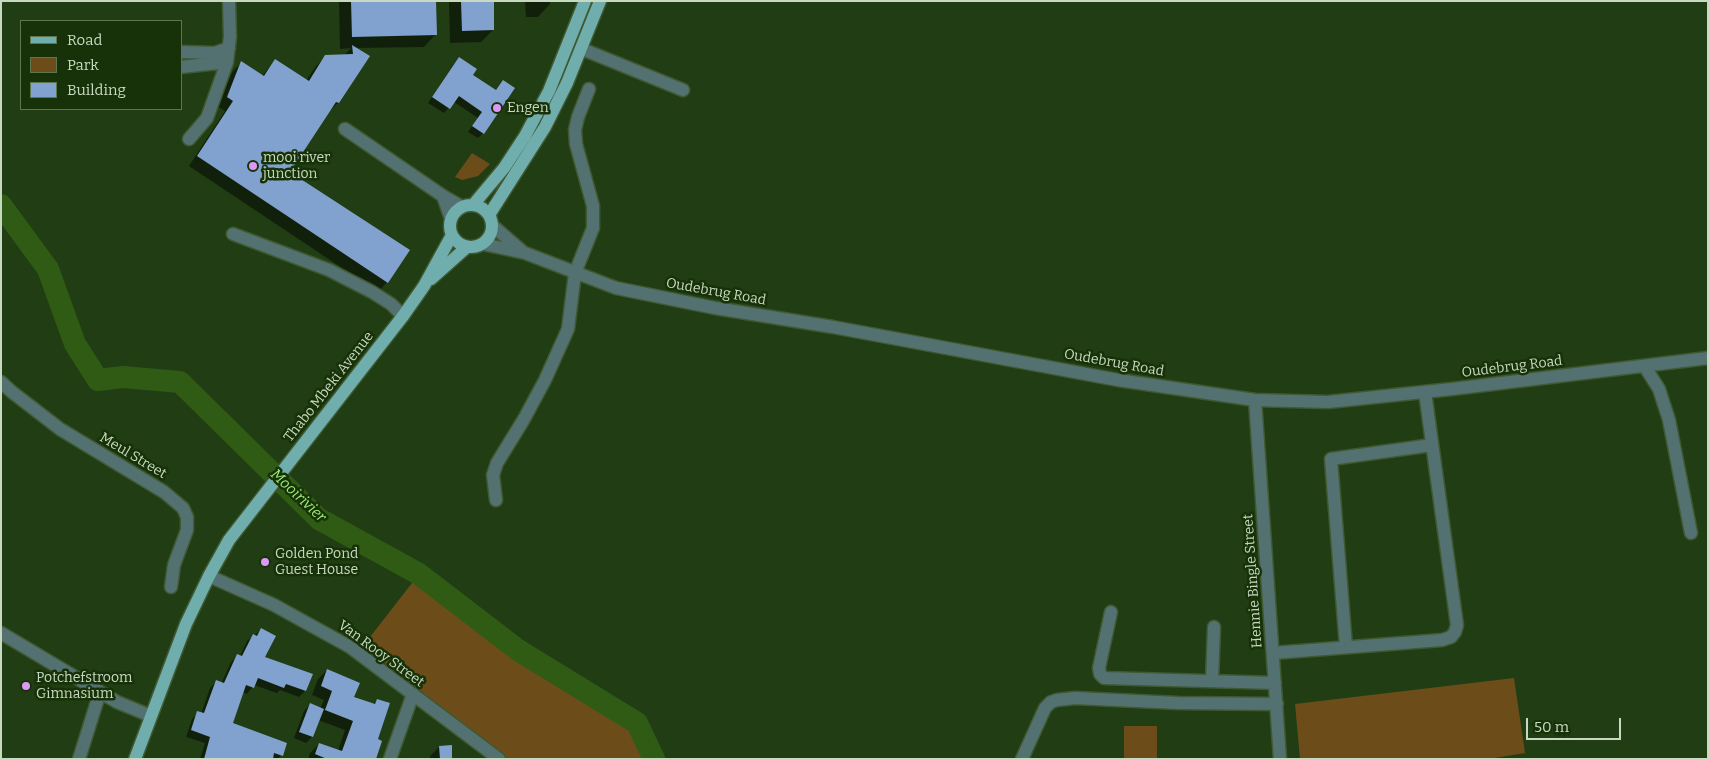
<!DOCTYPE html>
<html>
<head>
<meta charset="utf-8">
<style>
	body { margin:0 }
	#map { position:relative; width:1709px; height:760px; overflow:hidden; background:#213d13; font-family:Bitter,serif }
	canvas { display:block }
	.frame { position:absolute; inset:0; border:2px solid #c8d9c1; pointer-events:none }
	.legend { position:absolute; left:20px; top:20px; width:162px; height:90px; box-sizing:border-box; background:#173208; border:1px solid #5e7552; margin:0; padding:6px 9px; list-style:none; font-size:15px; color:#c8d9c1 }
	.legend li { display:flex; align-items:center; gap:10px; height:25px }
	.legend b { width:25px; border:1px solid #5e7552 }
	.scale { position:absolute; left:1526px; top:718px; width:95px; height:22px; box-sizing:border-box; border:2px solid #c8d9c1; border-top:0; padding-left:6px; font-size:15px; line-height:18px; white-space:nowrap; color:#c8d9c1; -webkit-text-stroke:4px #173208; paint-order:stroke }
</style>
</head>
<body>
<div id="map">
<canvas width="1709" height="760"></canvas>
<div class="frame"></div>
<ul class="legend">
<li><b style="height:6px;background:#70adad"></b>Road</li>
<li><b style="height:14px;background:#6c4d19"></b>Park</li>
<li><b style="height:14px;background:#81a2ce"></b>Building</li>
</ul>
<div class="scale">50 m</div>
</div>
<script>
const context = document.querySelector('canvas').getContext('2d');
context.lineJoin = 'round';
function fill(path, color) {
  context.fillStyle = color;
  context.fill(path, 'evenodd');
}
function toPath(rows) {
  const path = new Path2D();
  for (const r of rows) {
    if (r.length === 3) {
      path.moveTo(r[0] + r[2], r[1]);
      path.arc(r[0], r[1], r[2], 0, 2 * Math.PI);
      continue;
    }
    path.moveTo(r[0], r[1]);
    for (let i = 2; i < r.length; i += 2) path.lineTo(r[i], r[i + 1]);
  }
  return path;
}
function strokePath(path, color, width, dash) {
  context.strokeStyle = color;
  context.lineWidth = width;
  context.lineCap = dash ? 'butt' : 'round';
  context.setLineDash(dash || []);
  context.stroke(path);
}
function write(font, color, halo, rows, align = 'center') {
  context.font = font + ' Bitter,serif';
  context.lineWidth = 5;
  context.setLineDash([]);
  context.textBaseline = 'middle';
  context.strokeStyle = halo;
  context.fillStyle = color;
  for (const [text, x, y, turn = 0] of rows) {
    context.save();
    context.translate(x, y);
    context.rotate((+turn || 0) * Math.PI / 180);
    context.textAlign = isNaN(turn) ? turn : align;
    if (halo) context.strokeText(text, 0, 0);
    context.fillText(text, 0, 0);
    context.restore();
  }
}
fill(toPath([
	[472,153,490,164,478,176,462,180,455,177],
	[419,574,518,650,637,723,654,759,508,759,363,646],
	[1514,678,1525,753,1489,759,1300,759,1295,704],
	[1124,726,1157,726,1157,759,1124,759]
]), '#6c4d19');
fill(toPath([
	[339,1,435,1,436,34,424,47,355,48,338,103,328,112,288,173,387,282,378,292,189,166,225,111,218,107,232,72,241,63,262,76,275,61,306,81,316,66,326,56,344,55,351,48,340,49],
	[449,1,492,1,493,30,481,42,450,43],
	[525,1,550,1,550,4,538,17,526,17],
	[459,59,471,75,495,91,503,81,483,133,478,138,468,132,478,118,454,102,444,113,428,103,454,64],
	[261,630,264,658,305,691,299,697,280,690,277,693,254,685,247,694,243,692,232,724,281,755,278,759,200,759,205,743,186,737,192,719,198,713,201,714,210,688,216,682,221,684,231,662,238,655,240,656,247,641],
	[327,670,353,698,373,705,377,700,376,759,308,759,310,753,319,744,338,751,345,730,318,720,312,737,306,743,294,738,304,711,310,705,320,709,324,700,312,695,318,679],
	[450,746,451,759,417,759,430,758,430,756,439,747]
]), '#0007');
strokePath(toPath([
	[1,205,48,269,75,344,98,380,123,377,180,382,319,519,419,574,518,650,637,723,654,759]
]), '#2f5b14', 22);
fill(toPath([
	[351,1,436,1,437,35,352,37],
	[461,1,494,1,494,30,462,31],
	[352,45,370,56,339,103,336,102,290,172,410,250,388,283,197,156,233,101,227,97,241,61,264,76,275,59,309,81,325,55,353,54],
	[459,57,477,69,473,75,496,90,503,80,515,88,484,134,472,126,482,112,459,96,450,109,432,97],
	[261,628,276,636,265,657,313,674,306,691,286,684,284,688,258,678,254,688,246,685,233,723,287,743,283,756,274,753,273,759,204,759,210,737,191,730,197,711,204,713,216,680,224,683,237,654,242,656,253,634,257,636],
	[327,669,360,683,354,697,375,704,377,699,390,703,378,739,382,741,376,759,327,759,315,754,319,743,342,751,353,721,325,710,332,691,321,686],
	[310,703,324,709,313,737,299,732],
	[452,745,452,759,440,759,439,746]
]), '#81a2ce');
const minor = toPath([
	[582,49,683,90],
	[181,52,215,53,229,48],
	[181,67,227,62],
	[345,129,443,196],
	[189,139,207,118,227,62,230,37,229,1],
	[451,219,443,196,462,207],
	[493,226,523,252],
	[233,234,329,270,372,292,391,304,403,316],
	[483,244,525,253,616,288,715,308,833,327,1118,380,1255,400,1328,402,1452,389,1708,358],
	[1645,367,1659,389,1669,420,1691,533],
	[1,382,12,392,60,429,164,492,183,508,187,517,187,530,174,565,171,587],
	[1255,400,1280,759],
	[496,500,493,475,497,463,524,419,545,380,568,329,575,273,593,228,593,206,576,144,575,130,578,117,589,89],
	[209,576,274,605,350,647,499,759],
	[1111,612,1099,668,1100,674,1104,678,1275,683],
	[1,633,117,702,151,716],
	[1346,647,1331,459,1432,445],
	[1273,653,1442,640,1451,637,1455,632,1457,625,1425,392],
	[1212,681,1214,627],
	[79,759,100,692],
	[390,759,413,694],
	[1022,759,1045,708,1051,702,1057,700,1075,698,1178,703,1277,704]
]);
const major = toPath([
	[471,226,21],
	[473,205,504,168,525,136,549,91,585,1],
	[489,215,545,127,567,83,600,1],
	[431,279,467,247],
	[135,759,186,624,209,576,229,540,403,316,424,286,452,235]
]);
strokePath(minor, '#3f5932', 15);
strokePath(major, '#3f5932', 15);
strokePath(minor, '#547171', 12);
strokePath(major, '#70adad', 12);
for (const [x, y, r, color] of [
	[497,108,5,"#db99f5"],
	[253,166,5,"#db99f5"],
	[265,562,5,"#db99f5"],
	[26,686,5,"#db99f5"]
]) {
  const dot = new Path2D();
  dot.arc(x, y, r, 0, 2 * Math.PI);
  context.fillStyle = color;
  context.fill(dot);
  strokePath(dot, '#173208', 2);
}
write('14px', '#c8d9c1', '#173208', [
	["Engen",507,108],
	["mooi river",263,158],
	["junction",263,174],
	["Golden Pond",275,554],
	["Guest House",275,570],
	["Potchefstroom",36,678],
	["Gimnasium",36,694]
], 'left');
write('14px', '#c8d9c1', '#173208', [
	["Oudebrug Road",716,292,10],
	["Oudebrug Road",1114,363,10],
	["Oudebrug Road",1512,367,-7],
	["Thabo Mbeki Avenue",329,387,-52],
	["Meul Street",133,456,31],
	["Hennie Bingle Street",1253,581,-94],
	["Van Rooy Street",381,654,36]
]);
write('italic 15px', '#9deb77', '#173208', [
	["Mooirivier",298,496,43]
]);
</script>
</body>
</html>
